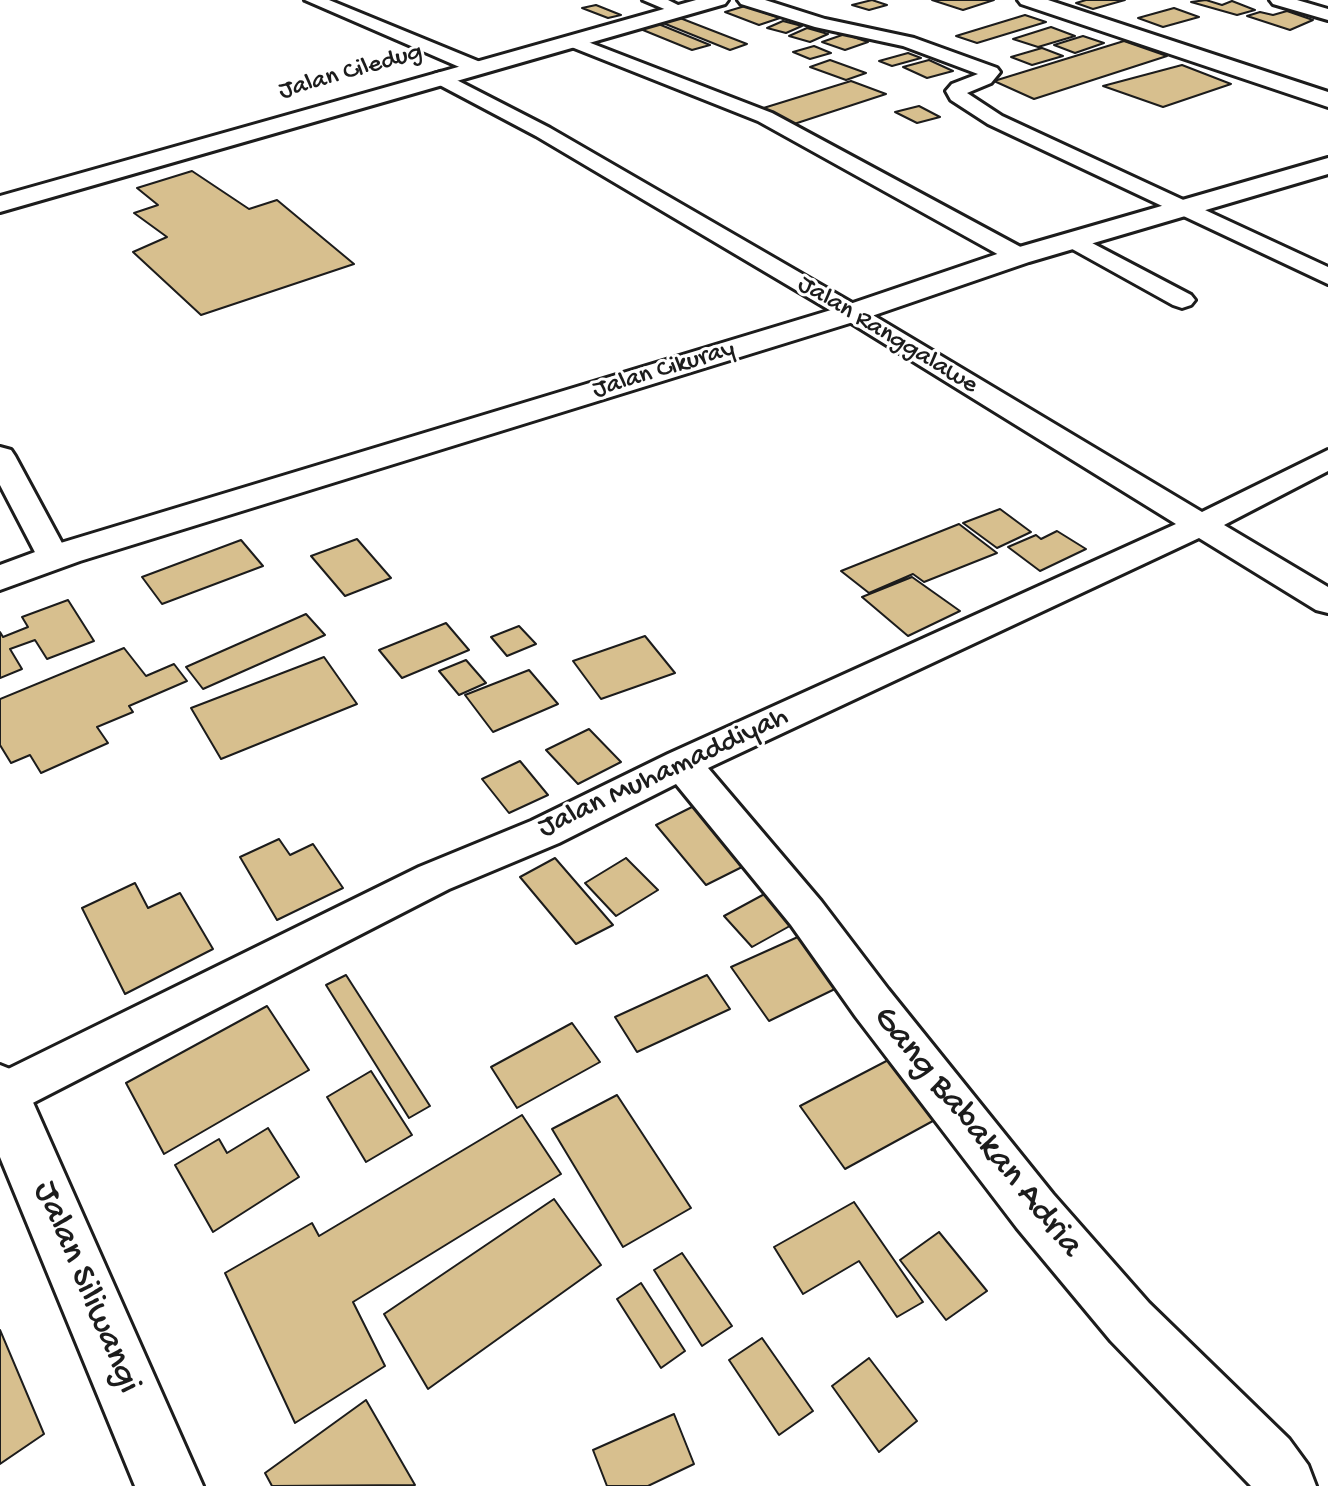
<!DOCTYPE html>
<html>
<head>
<meta charset="utf-8">
<style>
	body { margin:0 }
	canvas { display:block; background:#fff }
</style>
</head>
<body>
<canvas width="1328" height="1486"></canvas>
<script>
const context = document.querySelector('canvas').getContext('2d');
context.lineJoin = 'round';
function fill(path, color) {
  context.fillStyle = color;
  context.fill(path, 'evenodd');
}
function toPath(rows) {
  const path = new Path2D();
  for (const r of rows) {
    path.moveTo(r[0], r[1]);
    for (let i = 2; i < r.length; i += 2) path.lineTo(r[i], r[i + 1]);
  }
  return path;
}
function strokePath(path, color, width, dash) {
  context.strokeStyle = color;
  context.lineWidth = width;
  context.lineCap = dash ? 'butt' : 'round';
  context.setLineDash(dash || []);
  context.stroke(path);
}
function write(font, color, halo, rows, align = 'center') {
  context.font = font + ' "Gochi Hand",sans-serif';
  context.lineWidth = 6;
  context.setLineDash([]);
  context.textBaseline = 'middle';
  context.strokeStyle = halo;
  context.fillStyle = color;
  for (const [text, x, y, turn = 0] of rows) {
    context.save();
    context.translate(x, y);
    context.rotate((+turn || 0) * Math.PI / 180);
    context.textAlign = isNaN(turn) ? turn : align;
    if (halo) context.strokeText(text, 0, 0);
    context.fillText(text, 0, 0);
    context.restore();
  }
}
const building = toPath([
	[872,0,887,5,869,10,852,5,872,0],
	[932,0,994,0,963,10,932,0],
	[1086,0,1125,0,1093,9,1076,3,1086,0],
	[1206,0,1222,5,1232,1,1255,10,1237,15,1191,2,1206,0],
	[596,5,621,15,608,18,582,8,596,5],
	[745,6,780,18,759,25,725,12,745,6],
	[1174,8,1199,17,1163,27,1138,18,1174,8],
	[1287,11,1313,20,1290,30,1247,16,1260,12,1273,15,1287,11],
	[1025,15,1046,22,977,43,956,36,1025,15],
	[680,18,747,44,730,50,663,23,680,18],
	[783,21,802,26,786,33,767,28,783,21],
	[656,23,710,45,692,50,638,28,656,23],
	[1051,27,1075,36,1038,47,1013,39,1051,27],
	[807,28,828,34,810,42,789,36,807,28],
	[845,34,868,42,845,50,822,42,845,34],
	[1083,36,1104,43,1075,53,1054,45,1083,36],
	[1124,41,1167,56,1034,99,994,81,1124,41],
	[814,46,831,53,810,59,793,52,814,46],
	[1042,48,1063,56,1032,65,1011,57,1042,48],
	[908,53,921,58,892,66,879,61,908,53],
	[830,60,866,73,846,80,810,67,830,60],
	[929,60,953,71,927,78,903,67,929,60],
	[1182,65,1231,84,1163,107,1103,86,1182,65],
	[851,81,886,94,791,125,757,110,851,81],
	[919,106,940,117,917,123,895,112,919,106],
	[192,171,249,209,277,200,354,264,201,315,133,252,167,237,134,213,158,205,137,188,192,171],
	[1000,509,1031,532,997,548,963,523,1000,509],
	[959,524,997,553,924,582,913,574,869,593,841,571,959,524],
	[1057,531,1086,549,1040,571,1008,547,1036,535,1041,539,1057,531],
	[357,539,391,578,345,596,311,556,357,539],
	[241,540,263,566,162,604,142,577,241,540],
	[912,577,960,611,908,636,862,597,912,577],
	[68,600,94,641,47,659,35,640,10,649,22,669,0,678,0,632,3,637,28,627,22,617,68,600],
	[306,614,325,635,203,689,186,667,306,614],
	[446,623,469,650,402,678,379,650,446,623],
	[519,626,536,644,507,656,491,637,519,626],
	[645,636,675,673,601,699,573,661,645,636],
	[124,648,146,676,174,664,187,681,129,706,133,712,97,727,108,743,41,773,30,755,11,763,0,745,0,699,124,648],
	[324,657,357,704,221,759,191,708,324,657],
	[466,660,486,683,459,695,439,671,466,660],
	[529,670,558,704,493,732,465,695,529,670],
	[589,729,621,762,578,784,546,750,589,729],
	[520,761,548,795,509,813,482,779,520,761],
	[700,803,752,862,706,885,656,825,700,803],
	[279,839,290,855,313,844,343,888,277,920,240,857,279,839],
	[555,858,613,925,576,944,520,877,555,858],
	[626,858,658,890,616,916,585,883,626,858],
	[135,883,148,908,180,893,213,949,125,994,82,908,135,883],
	[770,891,797,922,752,947,724,916,770,891],
	[800,936,839,987,769,1021,731,967,800,936],
	[346,975,430,1106,409,1118,326,985,346,975],
	[707,975,730,1009,637,1052,615,1017,707,975],
	[267,1006,309,1070,164,1154,126,1083,267,1006],
	[572,1023,600,1062,517,1108,491,1067,572,1023],
	[896,1056,942,1116,845,1169,800,1106,896,1056],
	[371,1071,412,1135,366,1162,327,1097,371,1071],
	[617,1095,691,1208,623,1247,552,1129,617,1095],
	[522,1115,561,1174,353,1302,385,1366,295,1423,225,1273,312,1223,319,1236,522,1115],
	[268,1128,299,1177,213,1232,175,1165,219,1139,227,1153,268,1128],
	[554,1199,601,1265,428,1389,384,1314,554,1199],
	[854,1202,923,1302,897,1317,859,1261,803,1294,774,1247,854,1202],
	[939,1232,987,1291,946,1320,900,1260,939,1232],
	[682,1253,732,1326,702,1346,654,1270,682,1253],
	[641,1283,685,1351,661,1368,617,1299,641,1283],
	[0,1330,44,1434,0,1464,0,1330],
	[762,1338,813,1411,779,1435,729,1360,762,1338],
	[869,1358,917,1421,879,1452,832,1386,869,1358],
	[366,1400,415,1485,272,1486,265,1473,366,1400],
	[674,1414,694,1464,648,1486,607,1486,593,1450,674,1414]
]);
fill(building, '#d7bf8e');
strokePath(building, '#1c1c1c', 2);
const minor = toPath([
	[305,0,329,0,485,64,487,68,485,72,471,72,305,0],
	[643,0,668,0,690,11,681,16,643,0],
	[738,0,765,0,825,19,914,38,997,68,1000,72,991,83,967,93,1002,116,1328,267,1328,284,988,124,951,100,946,91,952,84,978,74,903,46,815,27,741,4,738,0],
	[1270,0,1297,0,1328,9,1328,20,1273,4,1270,0],
	[575,37,772,113,1028,251,1031,256,1028,261,1019,263,1010,261,758,121,569,46,566,42,575,37],
	[441,72,550,128,861,308,1202,512,1328,450,1328,471,1224,525,1328,587,1328,613,1316,610,1199,538,708,768,821,901,888,989,1053,1194,1149,1303,1289,1439,1308,1465,1316,1486,1251,1486,1111,1341,1017,1228,856,1017,791,925,676,784,559,843,449,889,19,1110,0,1116,0,1073,419,867,531,821,668,754,1176,524,843,318,536,136,434,82,431,78,434,74,441,72],
	[1073,233,1191,295,1195,300,1191,305,1182,308,1173,305,1065,245,1061,240,1065,235,1073,233],
	[0,447,11,450,15,456,70,558,66,565,54,568,42,565,38,558,0,485,0,447]
]);
const tertiary = toPath([
	[696,0,728,0,725,4,0,212,0,196,696,0],
	[1328,158,1328,174,1029,262,863,319,80,561,0,590,0,565,54,545,841,307,1009,250,1328,158],
	[0,1065,20,1073,203,1486,135,1486,0,1157,0,1065]
]);
const secondary = toPath([
	[1018,0,1048,0,1328,92,1328,107,1021,4,1018,0]
]);
strokePath(minor, '#1c1c1c', 6);
strokePath(tertiary, '#1c1c1c', 6);
strokePath(secondary, '#1c1c1c', 6);
fill(minor, '#fff');
fill(tertiary, '#fff');
fill(secondary, '#fff');
write('26px', '#1c1c1c', '#fff', [
	["Jalan Ciledug",351,73,-16],
	["Jalan Ranggalawe",887,336,31],
	["Jalan Cikuray",664,371,-17]
]);
write('30px', '#1c1c1c', '#fff', [
	["Jalan Muhamaddiyah",664,774,-25]
]);
write('36px', '#1c1c1c', '#fff', [
	["Gang Babakan Adria",976,1133,51],
	["Jalan Siliwangi",85,1288,67]
]);
</script>
</body>
</html>
